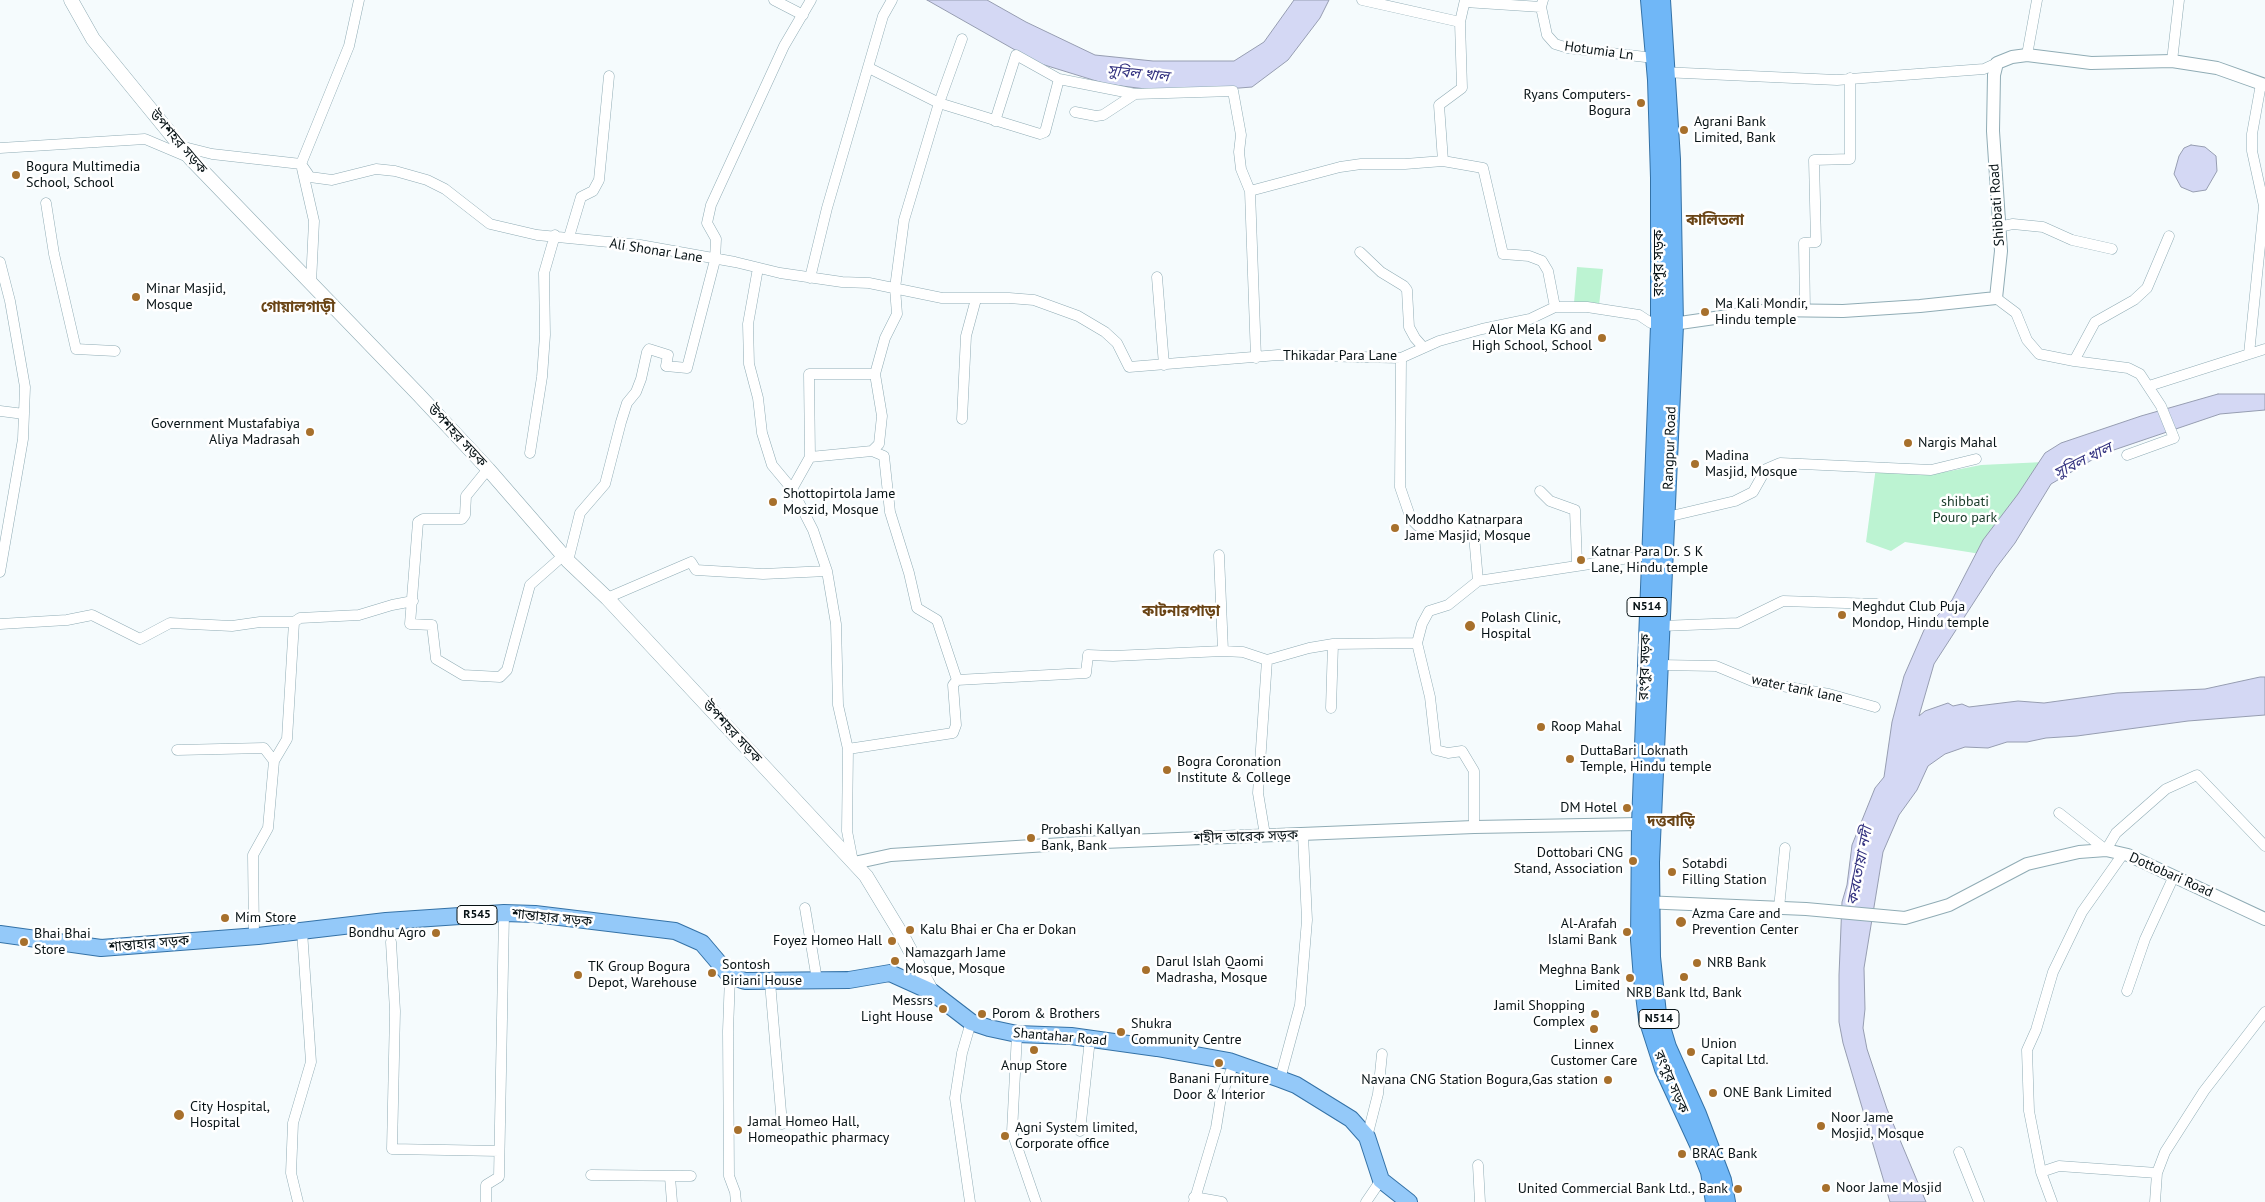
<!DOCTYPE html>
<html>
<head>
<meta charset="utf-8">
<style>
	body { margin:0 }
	canvas { display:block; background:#f5fbfd }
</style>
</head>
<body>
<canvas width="2265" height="1202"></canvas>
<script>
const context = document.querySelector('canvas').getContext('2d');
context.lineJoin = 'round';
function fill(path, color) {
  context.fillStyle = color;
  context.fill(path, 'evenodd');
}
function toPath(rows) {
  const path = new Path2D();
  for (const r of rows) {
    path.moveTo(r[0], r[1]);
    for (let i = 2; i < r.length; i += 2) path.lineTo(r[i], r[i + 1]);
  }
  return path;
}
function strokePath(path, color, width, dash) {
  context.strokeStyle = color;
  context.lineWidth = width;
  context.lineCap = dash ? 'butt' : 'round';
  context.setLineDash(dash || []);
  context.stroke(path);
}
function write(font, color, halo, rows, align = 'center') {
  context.font = font + ' "PT Sans","Noto Sans Bengali",sans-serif';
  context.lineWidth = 5;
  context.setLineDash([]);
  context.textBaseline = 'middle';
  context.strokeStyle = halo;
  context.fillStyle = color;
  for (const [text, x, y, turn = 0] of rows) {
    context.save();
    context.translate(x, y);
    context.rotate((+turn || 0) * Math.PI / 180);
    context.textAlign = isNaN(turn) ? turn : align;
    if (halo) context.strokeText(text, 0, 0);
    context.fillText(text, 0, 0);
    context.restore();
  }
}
fill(toPath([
	[1577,267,1603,269,1599,306,1574,303],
	[2044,462,1987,555,1905,542,1891,551,1866,542,1876,467,1945,472,1981,465]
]), '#bcf3d2');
const water = toPath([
	[927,0,987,0,1026,22,1095,55,1153,61,1234,61,1264,42,1294,0,1329,0,1320,18,1288,60,1252,87,1177,93,1106,84,1038,63,927,0],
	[2191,145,2205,147,2216,156,2217,171,2206,190,2193,192,2181,187,2174,174,2179,156,2184,148,2191,145],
	[2218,394,2265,394,2265,410,2220,414,2102,454,2051,484,2015,543,1996,568,1934,664,1919,716,1925,711,1948,703,1953,706,1962,704,1969,707,2018,701,2044,703,2117,693,2205,689,2260,677,2265,677,2265,715,2188,721,2077,736,2046,738,2027,742,2007,742,1988,748,1965,747,1945,754,1928,766,1917,790,1899,815,1883,852,1864,968,1865,1009,1863,1028,1867,1049,1887,1109,1926,1202,1890,1202,1843,1043,1839,1022,1839,975,1842,902,1847,885,1852,845,1875,788,1884,777,1892,722,1904,676,1924,630,1952,600,1983,540,2018,494,2045,453,2061,443,2141,416,2218,394]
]);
fill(water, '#d4d8f4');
strokePath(water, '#969db1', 1);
const minor = toPath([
	[774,0,803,15],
	[1362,0,1460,22],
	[1543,0,1541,7,1547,35,1555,44,1568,48,1654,58],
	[1465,2,1541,7],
	[2027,55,2037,0],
	[2172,61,2179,0],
	[869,68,939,103,1040,134,1045,132,1059,79],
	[1662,72,1837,80,1984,69,1997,63],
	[1075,112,1096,116,1103,115,1135,94],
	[995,121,1016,55,1059,79,1135,94,1233,91,1241,135,1239,152,1241,169,1250,191,1256,358],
	[180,146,212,154,301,164],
	[0,148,145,139,190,158],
	[1443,161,1439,105,1462,88,1460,22,1465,0],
	[301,164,310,177,332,180,376,169,395,171,427,180,445,189,490,224,537,235,640,245,735,262,780,273,842,282,869,283,942,298,1009,298,1034,300,1078,316,1105,332,1117,343,1129,367,1278,355,1401,358,1439,341,1482,329,1530,319,1555,307,1587,307,1639,315,1651,323,1659,325],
	[1250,191,1340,167,1361,164,1405,164,1443,161,1483,168,1503,254,1529,256,1542,261,1548,271,1555,307],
	[46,203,54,254,76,349,115,351],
	[1998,227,2013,224,2043,227,2072,240,2112,249],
	[569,237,581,197,593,191,599,180,609,76],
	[1360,252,1381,272,1404,286,1407,290,1409,327,1415,338,1423,347],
	[0,262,10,301,25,387,23,439,0,572],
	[758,268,748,324,749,364,758,398,762,433,772,465,792,489],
	[1157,277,1164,365],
	[810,278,827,208,883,16,892,0],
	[311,283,314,221,301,164,349,46,359,0],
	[1996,298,2016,313,2027,340,2039,354,2074,361,2128,368,2140,374,2161,406,2174,438,2127,455],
	[1805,311,1804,243,1816,242,1814,160,1850,159,1850,78],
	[2249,354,2264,206,2252,151,2252,134,2261,84],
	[1401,358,1400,487,1411,519,1418,526,1466,526,1471,529,1474,535,1478,581],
	[2074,361,2095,322,2134,300,2147,288,2169,236],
	[2149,386,2265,349],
	[0,411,24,414],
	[962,419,966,336,976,299],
	[872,451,884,456,890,512,909,573,917,608,937,620,957,680],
	[530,453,542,377,545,335,544,273,555,235],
	[810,457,809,374,875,374],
	[488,469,466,496,465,515,462,519,423,519,418,522,410,624,432,625,436,659,463,675,500,677,507,670,530,585,564,555],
	[1540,491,1550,501,1575,510,1577,564],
	[1667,517,1735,501,1753,492,1766,469,1780,463,1931,470,1976,459],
	[1219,555,1223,651],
	[568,561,580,513,605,484,621,422,627,403,636,392,641,379,647,352,649,349,668,355,666,366,687,368,715,260,716,239,707,223,711,205,784,46,811,0],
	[607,598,691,562,696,570,763,574,827,571],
	[0,624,67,620,92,615,140,639,170,623,232,626,260,622,294,622],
	[1661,626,1738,623,1783,601,1877,604],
	[1417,643,1430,697,1436,750,1448,753,1462,751,1474,771,1474,827],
	[1267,660,1309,648,1333,644,1417,643,1422,624,1429,611,1448,605,1478,581,1649,555],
	[1660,665,1716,666,1752,681,1829,694,1875,707],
	[1331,708,1333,644],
	[848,749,953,733,956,725,953,685,957,680,1086,673,1088,655,1113,656,1223,651,1243,652,1267,660],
	[177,750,264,748,274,761,268,828,253,855,254,936],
	[274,761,287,739,294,622,300,618,359,615,392,605,413,601],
	[2059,813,2106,850,2116,833,2166,789,2197,775,2265,846],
	[1265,835,1258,793,1267,660],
	[853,862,847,831,848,749,838,705,836,624,827,571,813,530,792,489,810,457,872,451,879,444,882,416,875,374,885,338,897,314,895,288,904,220,939,103,962,39],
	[805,908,817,980],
	[1779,908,1785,848],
	[391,942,395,1011,392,1149,499,1151],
	[730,976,728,1031,729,1176,735,1192,736,1202],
	[770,982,782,1124],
	[2127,991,2145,939,2174,876],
	[1017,1034,1012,1132,1036,1202],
	[1280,1079,1300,1005,1307,920,1303,835],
	[1080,1131,1090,1039],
	[1367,1137,1378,1094,1382,1054],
	[1959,1152,1979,1202],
	[1478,1165,1480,1202],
	[2041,1172,2059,1166,2157,1173],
	[591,1175,691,1176],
	[670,1177,672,1202],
	[1194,1197,1222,1202],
	[298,1202,291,1173,293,1123,311,1062,302,931],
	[486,1202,486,1185,499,1177,504,913],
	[970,1202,955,1098,962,1053,971,1022],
	[1194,1202,1216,1128,1221,1097,1234,1063],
	[1366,1202,1381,1180],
	[2052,1202,2041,1172,2029,1111,2027,1050,2036,1030,2053,972,2082,912,2123,854],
	[2155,1202,2157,1173,2165,1152,2204,1091,2265,1012]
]);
const tertiary = toPath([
	[1666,325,1770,310,1843,311,1920,306,1996,298,2001,251,1993,131,1994,75,1997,63,2012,57,2027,55,2091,63,2172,61,2217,68,2265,85],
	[854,863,891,855,1079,843,1474,827,1640,824],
	[1643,902,1806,909,1905,918,1949,905,2027,864,2079,852,2106,850,2128,855,2265,919]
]);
const secondary = toPath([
	[71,0,93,39,191,159,418,394,488,469,568,561,607,598,866,876,903,937,932,992]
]);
const primary = toPath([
	[0,934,101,948,258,936,386,921,504,913,535,914,675,931,702,943,730,976,745,981,849,980,890,973,932,992,971,1022,989,1028,1017,1034,1071,1036,1157,1048,1229,1061,1280,1079,1296,1085,1351,1119,1367,1137,1381,1180,1409,1202]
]);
const trunk = toPath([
	[1649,0,1656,80,1659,178,1659,325,1640,824,1639,940,1642,979,1647,1019,1663,1069,1699,1147,1709,1172,1714,1202],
	[1662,0,1672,159,1675,325,1651,862,1652,957,1658,1014,1668,1047,1698,1114,1723,1180,1727,1202]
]);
strokePath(minor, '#90acb5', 11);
strokePath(tertiary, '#90acb5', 14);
strokePath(secondary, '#90acb5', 15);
strokePath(primary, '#3472a7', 18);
strokePath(trunk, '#3472a7', 18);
strokePath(minor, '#fff', 10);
strokePath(tertiary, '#fff', 12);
strokePath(secondary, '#fff', 14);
strokePath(primary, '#94c9f9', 16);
strokePath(trunk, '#70b7f7', 16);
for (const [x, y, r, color] of [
	[1641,103,5,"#a7702c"],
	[1684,130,5,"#a7702c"],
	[16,175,5,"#a7702c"],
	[136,297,5,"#a7702c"],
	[1705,312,5,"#a7702c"],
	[1602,338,5,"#a7702c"],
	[310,432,5,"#a7702c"],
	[1908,443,5,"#a7702c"],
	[1695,464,5,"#a7702c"],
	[773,502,5,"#a7702c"],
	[1395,528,5,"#a7702c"],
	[1581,560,5,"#a7702c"],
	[1842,615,5,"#a7702c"],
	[1470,626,6,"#a7702c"],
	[1541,727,5,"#a7702c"],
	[1570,759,5,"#a7702c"],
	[1167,770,5,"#a7702c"],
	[1627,808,5,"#a7702c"],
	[1031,838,5,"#a7702c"],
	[1633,861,5,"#a7702c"],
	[1672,872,5,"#a7702c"],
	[225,918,5,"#a7702c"],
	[1681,922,6,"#a7702c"],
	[910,930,5,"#a7702c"],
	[1627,932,5,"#a7702c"],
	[436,933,5,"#a7702c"],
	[892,941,5,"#a7702c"],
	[24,942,5,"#a7702c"],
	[895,961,5,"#a7702c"],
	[1697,963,5,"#a7702c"],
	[1146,970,5,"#a7702c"],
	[712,973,5,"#a7702c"],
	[578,975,5,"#a7702c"],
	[1684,977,5,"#a7702c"],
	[1630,978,5,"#a7702c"],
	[943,1009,5,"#a7702c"],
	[982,1014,5,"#a7702c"],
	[1595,1014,5,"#a7702c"],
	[1594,1029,5,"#a7702c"],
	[1121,1032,5,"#a7702c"],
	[1034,1050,5,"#a7702c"],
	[1691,1052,5,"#a7702c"],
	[1219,1063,5,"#a7702c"],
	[1608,1080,5,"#a7702c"],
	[1713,1093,5,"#a7702c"],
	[179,1115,6,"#a7702c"],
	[1821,1126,5,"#a7702c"],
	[738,1130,5,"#a7702c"],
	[1005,1136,5,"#a7702c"],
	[1682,1154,5,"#a7702c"],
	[1826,1188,5,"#a7702c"],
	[1738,1189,5,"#a7702c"]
]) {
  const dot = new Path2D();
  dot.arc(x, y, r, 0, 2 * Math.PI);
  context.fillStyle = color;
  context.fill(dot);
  strokePath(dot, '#fff', 2);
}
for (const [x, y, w] of [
	[1647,607,40],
	[477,915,40],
	[1659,1019,40]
]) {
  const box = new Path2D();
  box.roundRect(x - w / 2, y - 9.5, w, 19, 4);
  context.fillStyle = '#fff';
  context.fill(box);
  strokePath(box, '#071215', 1);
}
write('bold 12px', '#071215', null, [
	["N514",1647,607],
	["R545",477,915],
	["N514",1659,1019]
]);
write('14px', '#071215', '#fff', [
	["Hotumia Ln",1599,51,8],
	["উপশহর সড়ক",178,142,49],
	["Shibbati Road",1997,205,-94],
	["Ali Shonar Lane",656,251,9],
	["রংপুর সড়ক",1659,263,-90],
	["Thikadar Para Lane",1340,356],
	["উপশহর সড়ক",457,436,47],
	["Rangpur Road",1670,448,-88],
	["রংপুর সড়ক",1645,667,-88],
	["water tank lane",1797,689,12],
	["উপশহর সড়ক",732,732,47],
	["শহীদ তারেক সড়ক",1246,837,-2],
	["Dottobari Road",2171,875,24],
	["শান্তাহার সড়ক",552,918,6],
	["শান্তাহার সড়ক",149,944,-5],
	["Shantahar Road",1060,1037,5],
	["রংপুর সড়ক",1671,1082,67]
]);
write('14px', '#071215', '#fff', [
	["Ryans Computers-",1631,95,"right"],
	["Bogura",1631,111,"right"],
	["Agrani Bank",1694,122],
	["Limited, Bank",1694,138],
	["Bogura Multimedia",26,167],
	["School, School",26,183],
	["Minar Masjid,",146,289],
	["Mosque",146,305],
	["Ma Kali Mondir,",1715,304],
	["Hindu temple",1715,320],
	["Alor Mela KG and",1592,330,"right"],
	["High School, School",1592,346,"right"],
	["Government Mustafabiya",300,424,"right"],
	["Aliya Madrasah",300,440,"right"],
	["Nargis Mahal",1918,443],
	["Madina",1705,456],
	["Masjid, Mosque",1705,472],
	["Shottopirtola Jame",783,494],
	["Moszid, Mosque",783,510],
	["Moddho Katnarpara",1405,520],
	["Jame Masjid, Mosque",1405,536],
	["Katnar Para Dr. S K",1591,552],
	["Lane, Hindu temple",1591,568],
	["Meghdut Club Puja",1852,607],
	["Mondop, Hindu temple",1852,623],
	["Polash Clinic,",1481,618],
	["Hospital",1481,634],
	["Roop Mahal",1551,727],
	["DuttaBari Loknath",1580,751],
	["Temple, Hindu temple",1580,767],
	["Bogra Coronation",1177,762],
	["Institute & College",1177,778],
	["DM Hotel",1617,808,"right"],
	["Probashi Kallyan",1041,830],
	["Bank, Bank",1041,846],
	["Dottobari CNG",1623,853,"right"],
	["Stand, Association",1623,869,"right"],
	["Sotabdi",1682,864],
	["Filling Station",1682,880],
	["Azma Care and",1692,914],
	["Prevention Center",1692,930],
	["Mim Store",235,918],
	["Al-Arafah",1617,924,"right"],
	["Islami Bank",1617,940,"right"],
	["Kalu Bhai er Cha er Dokan",920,930],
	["Bondhu Agro",426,933,"right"],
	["Bhai Bhai",34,934],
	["Store",34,950],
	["Foyez Homeo Hall",882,941,"right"],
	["Namazgarh Jame",905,953],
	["Mosque, Mosque",905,969],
	["Darul Islah Qaomi",1156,962],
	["Madrasha, Mosque",1156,978],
	["NRB Bank",1707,963],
	["Sontosh",722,965],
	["Biriani House",722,981],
	["TK Group Bogura",588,967],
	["Depot, Warehouse",588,983],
	["Meghna Bank",1620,970,"right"],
	["Limited",1620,986,"right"],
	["NRB Bank ltd, Bank",1684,993,"center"],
	["Messrs",933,1001,"right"],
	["Light House",933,1017,"right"],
	["Jamil Shopping",1585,1006,"right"],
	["Complex",1585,1022,"right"],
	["Porom & Brothers",992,1014],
	["Shukra",1131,1024],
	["Community Centre",1131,1040],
	["Union",1701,1044],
	["Capital Ltd.",1701,1060],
	["Linnex",1594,1045,"center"],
	["Customer Care",1594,1061,"center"],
	["Anup Store",1034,1066,"center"],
	["Banani Furniture",1219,1079,"center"],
	["Door & Interior",1219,1095,"center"],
	["Navana CNG Station Bogura,Gas station",1598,1080,"right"],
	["ONE Bank Limited",1723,1093],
	["City Hospital,",190,1107],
	["Hospital",190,1123],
	["Noor Jame",1831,1118],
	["Mosjid, Mosque",1831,1134],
	["Jamal Homeo Hall,",748,1122],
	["Homeopathic pharmacy",748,1138],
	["Agni System limited,",1015,1128],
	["Corporate office",1015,1144],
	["BRAC Bank",1692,1154],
	["Noor Jame Mosjid",1836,1188],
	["United Commercial Bank Ltd., Bank",1728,1189,"right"]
], 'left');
write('14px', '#163826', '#fff', [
	["shibbati",1965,502],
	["Pouro park",1965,518]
]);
write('italic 15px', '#32317f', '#fff', [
	["সুবিল খাল",1138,74,6],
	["সুবিল খাল",2083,461,-26],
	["করতোয়া নদী",1860,866,-79]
]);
write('bold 15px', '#6a4415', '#fff', [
	["কালিতলা",1715,221],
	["গোয়ালগাড়ী",298,308],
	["কাটনারপাড়া",1181,612],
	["দত্তবাড়ি",1671,822]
]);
</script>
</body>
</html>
